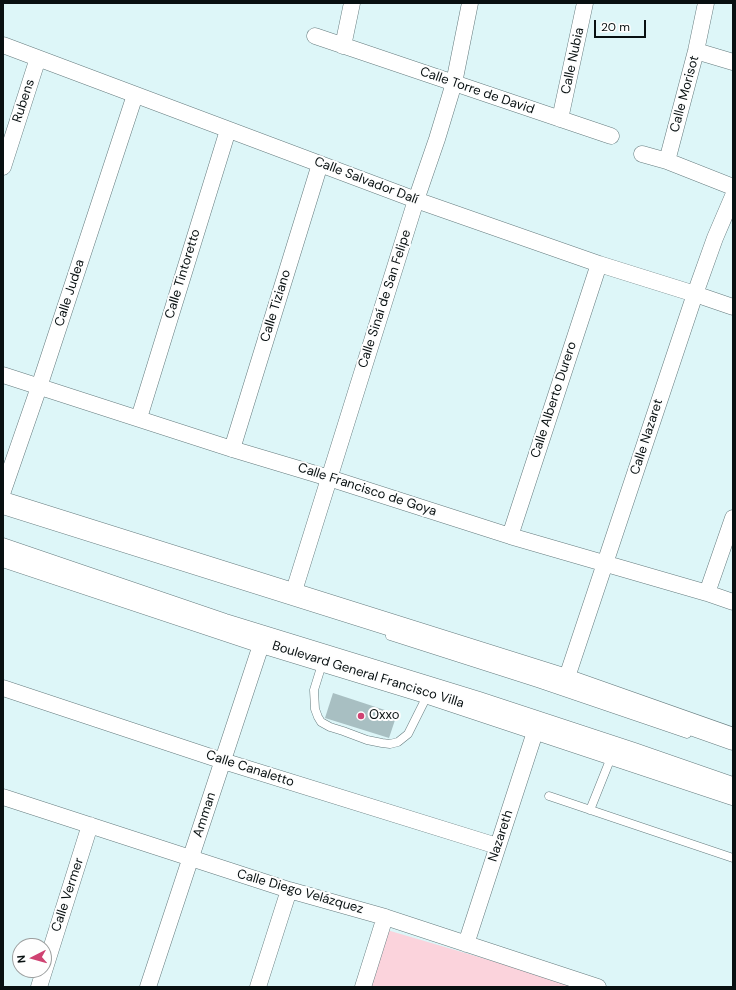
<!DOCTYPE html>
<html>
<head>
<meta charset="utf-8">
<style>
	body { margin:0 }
	#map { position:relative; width:736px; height:990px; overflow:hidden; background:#ddf6f8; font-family:"DM Sans",sans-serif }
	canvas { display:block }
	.frame { position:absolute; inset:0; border:4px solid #081011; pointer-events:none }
	.north { position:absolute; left:12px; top:938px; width:40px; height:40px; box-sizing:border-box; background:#fefefe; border:1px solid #9c9f9f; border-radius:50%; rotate:264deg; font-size:11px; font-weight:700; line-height:16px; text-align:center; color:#081011 }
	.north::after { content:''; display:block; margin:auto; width:14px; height:18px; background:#cf4272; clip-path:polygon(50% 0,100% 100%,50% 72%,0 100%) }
	.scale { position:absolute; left:594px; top:20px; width:52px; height:18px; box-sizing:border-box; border:2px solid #081011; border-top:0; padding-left:5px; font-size:12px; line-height:14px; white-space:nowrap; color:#081011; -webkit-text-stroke:3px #fefefe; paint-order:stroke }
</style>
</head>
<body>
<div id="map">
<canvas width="736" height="990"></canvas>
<div class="frame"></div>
<div class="north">N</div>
<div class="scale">20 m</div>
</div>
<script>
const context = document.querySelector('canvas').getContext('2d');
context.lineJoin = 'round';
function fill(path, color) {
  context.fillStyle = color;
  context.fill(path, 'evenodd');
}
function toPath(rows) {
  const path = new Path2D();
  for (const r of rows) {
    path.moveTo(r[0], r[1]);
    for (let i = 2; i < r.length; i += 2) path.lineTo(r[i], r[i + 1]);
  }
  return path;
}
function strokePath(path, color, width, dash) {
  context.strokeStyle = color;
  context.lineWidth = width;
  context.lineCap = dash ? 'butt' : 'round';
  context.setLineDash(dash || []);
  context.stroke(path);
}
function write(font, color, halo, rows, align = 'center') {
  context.font = font + ' "DM Sans",sans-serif';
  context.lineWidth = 4;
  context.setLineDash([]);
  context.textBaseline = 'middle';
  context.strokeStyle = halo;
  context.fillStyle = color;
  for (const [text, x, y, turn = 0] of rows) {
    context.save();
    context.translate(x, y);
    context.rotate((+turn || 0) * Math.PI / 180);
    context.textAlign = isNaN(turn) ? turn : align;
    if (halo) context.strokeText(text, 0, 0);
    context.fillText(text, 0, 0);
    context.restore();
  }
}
fill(toPath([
	[387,930,581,987,371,987]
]), '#fbd3dc');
fill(toPath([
	[333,693,397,714,389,738,325,718]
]), '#a8bfc2');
const lane = toPath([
	[3,542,226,618,480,696,635,747,733,781],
	[390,636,537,683,687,734],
	[323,661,314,690,315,709,318,717,321,722,330,727,343,731,367,740,382,743,390,744,398,742,408,734,428,694],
	[549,796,733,858],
	[590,810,612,755]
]);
const street = toPath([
	[315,36,611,136],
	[3,45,416,200,599,264,695,294,733,307],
	[343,46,352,3],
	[696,51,733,62],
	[560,119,585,3],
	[642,154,667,161,733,187],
	[667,161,696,51,706,3],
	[3,167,38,58],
	[3,375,232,449,329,478,510,536,707,593,733,602],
	[139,418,228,130],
	[232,449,320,164],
	[3,491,39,387,135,95],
	[510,536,599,264],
	[707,593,733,518],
	[293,594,416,200,437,139,454,83,470,3],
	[566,680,695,294,715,238,733,196],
	[3,688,223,761,497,846],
	[3,797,289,890,385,917,598,987],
	[466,944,536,729],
	[39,987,90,825],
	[148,987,262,642],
	[258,987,289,890],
	[363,987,385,917]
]);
const secondary = toPath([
	[3,503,566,680,733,739],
	[3,556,262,642,429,693,733,794]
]);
strokePath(lane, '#657b7e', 9);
strokePath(street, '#657b7e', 17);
strokePath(secondary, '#657b7e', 23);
strokePath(lane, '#fff', 8);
strokePath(street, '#fff', 16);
strokePath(secondary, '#fff', 22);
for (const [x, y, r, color] of [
	[361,716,4,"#cf4272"]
]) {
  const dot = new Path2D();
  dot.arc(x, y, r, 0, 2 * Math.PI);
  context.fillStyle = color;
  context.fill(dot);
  strokePath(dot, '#fefefe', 1.5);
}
write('13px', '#081011', '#fefefe', [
	["Calle Nubia",573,61,-78],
	["Calle Torre de David",477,91,19],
	["Calle Morisot",685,94,-75],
	["Rubens",24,101,-72],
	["Calle Salvador Dalí",366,181,21],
	["Calle Tintoretto",183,274,-73],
	["Calle Judea",70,293,-72],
	["Calle Sinaí de San Felipe",385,299,-72],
	["Calle Tiziano",276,306,-73],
	["Calle Alberto Durero",554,400,-72],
	["Calle Nazaret",647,437,-72],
	["Calle Francisco de Goya",367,490,18],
	["Boulevard General Francisco Villa",368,675,17],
	["Calle Canaletto",250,769,18],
	["Amman",205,815,-72],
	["Nazareth",501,836,-72],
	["Calle Diego Velázquez",300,892,16],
	["Calle Vermer",68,895,-72]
]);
write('13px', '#081011', '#fefefe', [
	["Oxxo",369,716]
], 'left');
</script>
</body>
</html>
